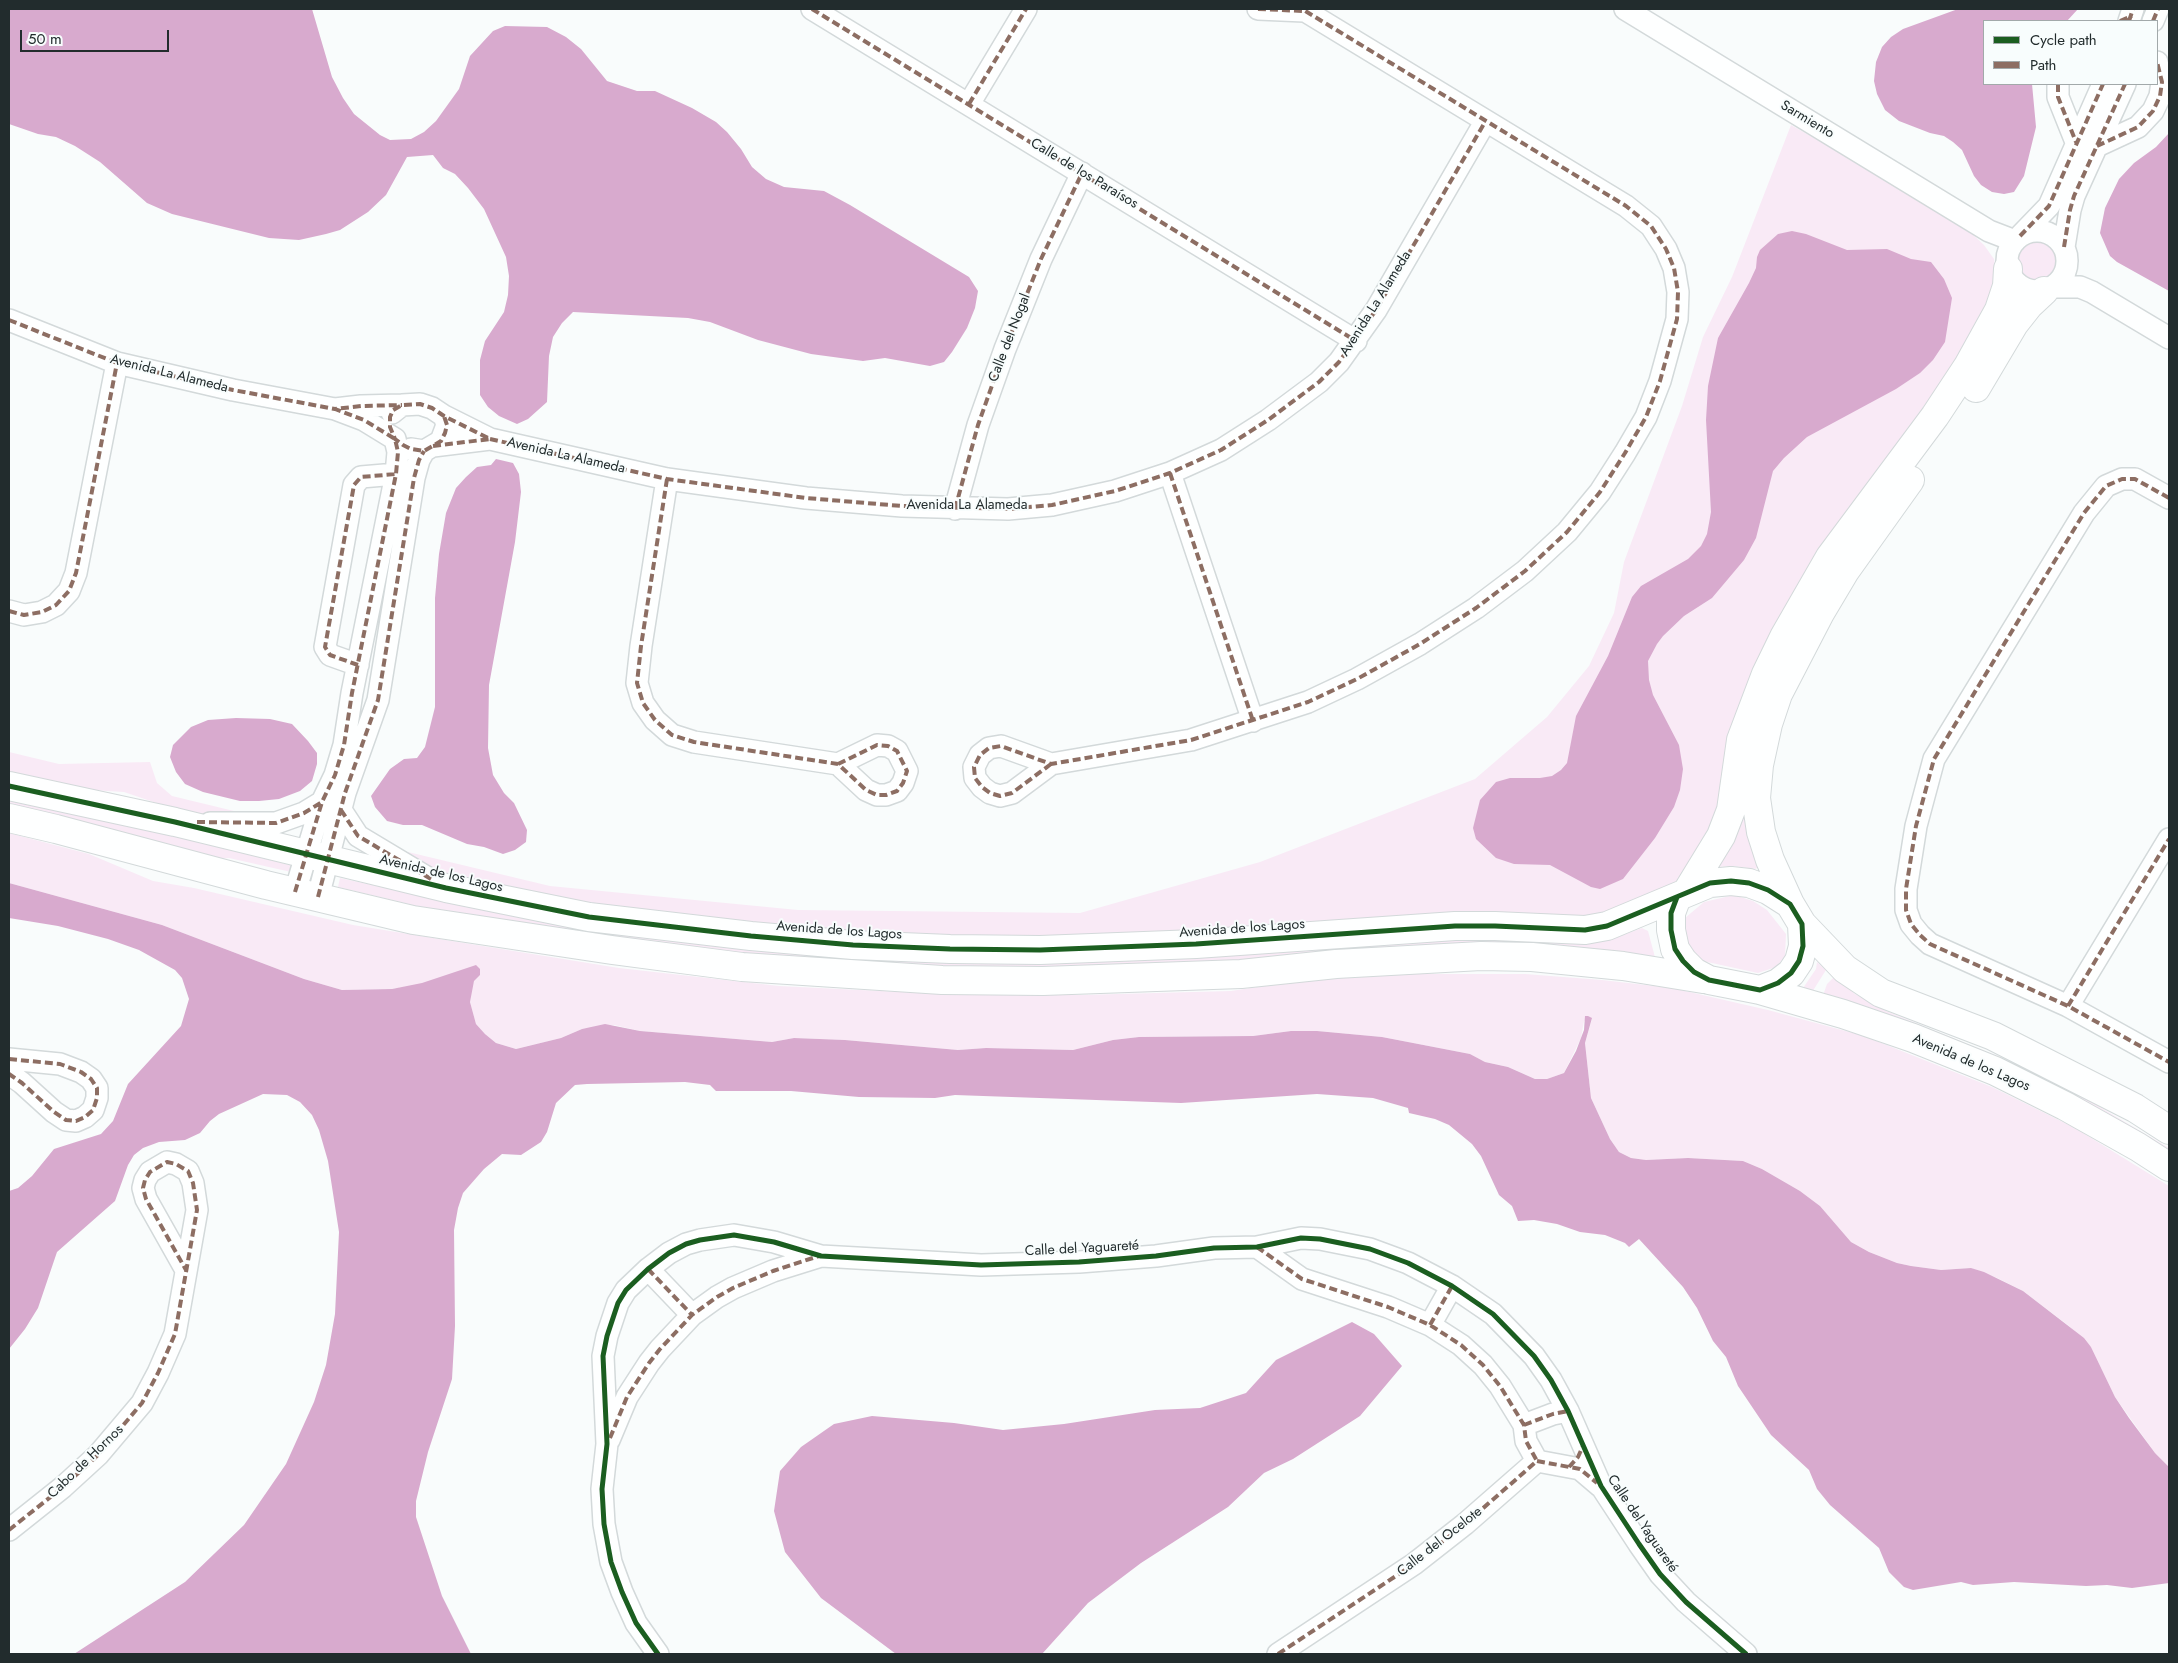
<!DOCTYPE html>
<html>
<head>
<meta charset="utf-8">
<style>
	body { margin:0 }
	#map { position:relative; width:2178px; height:1663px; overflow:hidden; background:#f9fcfc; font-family:Jost,sans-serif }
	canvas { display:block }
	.frame { position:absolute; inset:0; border:10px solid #222c2d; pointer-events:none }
	.legend { position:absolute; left:1983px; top:20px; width:175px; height:65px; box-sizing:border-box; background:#f8fdfd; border:1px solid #a2a9aa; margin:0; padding:6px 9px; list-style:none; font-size:15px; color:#222c2d }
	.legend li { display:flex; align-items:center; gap:10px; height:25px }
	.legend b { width:25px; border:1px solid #a2a9aa }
	.scale { position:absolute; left:20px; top:30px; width:149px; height:22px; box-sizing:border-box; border:2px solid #222c2d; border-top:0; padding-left:6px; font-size:15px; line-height:18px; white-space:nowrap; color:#222c2d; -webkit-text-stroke:4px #f8fdfd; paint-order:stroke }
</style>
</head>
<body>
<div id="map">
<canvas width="2178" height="1663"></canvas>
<div class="frame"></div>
<ul class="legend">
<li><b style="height:6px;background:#1b5e20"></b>Cycle path</li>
<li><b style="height:6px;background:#8d6e63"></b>Path</li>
</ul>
<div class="scale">50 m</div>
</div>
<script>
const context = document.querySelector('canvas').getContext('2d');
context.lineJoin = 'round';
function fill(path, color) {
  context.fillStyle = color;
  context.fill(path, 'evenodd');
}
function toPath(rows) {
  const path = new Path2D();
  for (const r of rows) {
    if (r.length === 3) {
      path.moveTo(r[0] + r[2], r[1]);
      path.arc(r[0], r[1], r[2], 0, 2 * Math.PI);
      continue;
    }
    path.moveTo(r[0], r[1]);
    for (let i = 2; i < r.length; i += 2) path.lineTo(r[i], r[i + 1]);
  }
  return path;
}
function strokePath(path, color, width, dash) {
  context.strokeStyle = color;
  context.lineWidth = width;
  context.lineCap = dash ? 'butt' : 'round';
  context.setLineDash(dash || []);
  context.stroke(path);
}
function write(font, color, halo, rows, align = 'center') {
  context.font = font + ' Jost,sans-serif';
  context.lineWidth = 4;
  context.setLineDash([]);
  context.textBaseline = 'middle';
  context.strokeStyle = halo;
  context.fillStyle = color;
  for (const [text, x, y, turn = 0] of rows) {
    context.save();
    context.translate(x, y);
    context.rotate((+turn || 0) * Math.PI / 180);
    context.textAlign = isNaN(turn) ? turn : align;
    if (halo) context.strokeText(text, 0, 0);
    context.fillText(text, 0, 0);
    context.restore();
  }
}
fill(toPath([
	[1791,125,1881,176,1968,230,1984,245,1994,259,1998,280,1994,301,1726,796,1699,858,1675,882,1640,906,1593,919,1079,941,769,933,460,886,387,847,550,886,798,910,1080,913,1260,862,1475,779,1547,717,1589,666,1614,613,1624,562,1682,406,1703,337,1732,277],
	[2038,262,21],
	[2015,296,2021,298,2022,300,2016,306,1972,383,1838,570,1802,628,1769,696,1754,748,1746,795,1748,826,1755,851,1760,863,1759,867,1755,869,1734,866,1714,867,1712,866,1733,827,1741,796,1748,749,1764,694,1797,628,1833,568,1967,379,2013,297],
	[9,752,59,764,150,762,157,783,172,796,263,818,253,820,189,814,124,792,73,789,9,778],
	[9,799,179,836,293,866,291,872,229,858,204,860,9,811],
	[9,833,89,854,153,881,194,888,353,925,619,968,779,986,942,994,1080,995,1231,991,1308,979,1412,974,1525,974,1602,980,1672,988,1768,1010,1864,1036,1992,1087,2075,1128,2169,1186,2169,1467,2155,1453,2115,1397,2091,1347,2069,1326,2023,1291,1997,1278,1971,1268,1941,1270,1911,1266,1897,1263,1869,1252,1851,1242,1820,1206,1800,1191,1762,1169,1743,1161,1688,1158,1646,1160,1631,1158,1619,1152,1610,1139,1591,1098,1585,1043,1592,1019,1584,1021,1581,1038,1564,1073,1547,1079,1535,1079,1508,1067,1485,1062,1470,1054,1382,1037,1317,1031,1291,1031,1253,1036,1139,1037,1113,1040,1073,1050,986,1048,958,1050,845,1040,794,1038,772,1042,640,1031,614,1025,582,1029,561,1038,516,1049,496,1043,485,1034,476,1024,470,1002,471,990,474,981,480,975,392,989,342,990,304,979,162,925,9,883],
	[340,878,556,925,681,942,856,958,953,963,1139,961,1395,943,1467,940,1587,942,1623,935,1642,928,1648,931,1656,961,855,970,428,916,409,904,338,887],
	[1734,895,1753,901,1767,910,1786,934,1785,956,1776,967,1758,973,1698,960,1688,950,1682,930,1685,918,1704,902],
	[1817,962,1826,970,1809,997,1801,991,1816,969],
	[1834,977,1855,994,1886,1011,2000,1057,2081,1096,2169,1148,2169,1161,1821,1001,1827,984]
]), '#f9eaf6');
fill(toPath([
	[9,9,312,9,332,77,343,98,354,114,380,135,390,140,411,139,424,132,436,121,459,89,470,56,493,31,505,26,547,27,566,37,581,49,607,81,637,91,655,91,692,108,716,122,727,132,741,149,752,167,766,179,784,187,824,191,850,205,969,277,978,291,975,308,967,328,952,352,944,362,930,366,885,358,863,361,811,354,758,340,710,322,688,318,573,312,562,323,553,337,549,356,547,402,528,419,517,424,499,416,488,407,480,395,480,360,485,341,504,312,508,295,509,276,506,257,484,209,468,188,455,174,443,168,433,155,407,157,386,195,368,212,340,230,326,234,299,240,269,238,172,214,147,203,100,162,75,146,56,137,38,134,9,124],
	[1958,9,2078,9,2067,21,1984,21,1984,84,2032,84,2036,127,2024,176,2014,192,2004,194,1992,192,1981,185,1974,176,1962,150,1953,142,1944,136,1930,133,1899,121,1885,110,1877,94,1874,81,1876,62,1882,47,1891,37,1903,29],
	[2169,133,2169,291,2117,262,2110,256,2100,233,2105,208,2119,179,2134,163,2156,147],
	[1792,231,1806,234,1847,250,1887,249,1911,259,1931,262,1944,279,1952,298,1945,342,1933,360,1920,373,1896,389,1807,437,1784,458,1773,471,1756,538,1744,560,1712,598,1684,616,1663,636,1657,644,1648,661,1649,680,1653,695,1679,745,1683,769,1680,790,1674,807,1655,838,1623,879,1600,889,1591,887,1550,865,1514,864,1496,858,1476,839,1473,828,1480,800,1496,782,1510,778,1540,778,1552,776,1561,770,1567,763,1576,716,1608,656,1632,597,1641,586,1688,559,1701,546,1707,534,1711,512,1706,420,1708,386,1718,338,1749,283,1756,268,1757,257,1760,250,1778,234],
	[496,459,513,463,519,474,521,492,515,542,489,685,488,748,493,775,504,793,514,803,527,830,526,842,515,850,503,854,484,847,467,844,422,825,403,825,387,821,375,807,371,796,390,769,404,759,417,758,425,747,435,707,435,598,439,554,446,513,456,488,466,477,477,467,491,465],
	[236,718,270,719,292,724,308,741,317,753,317,764,312,781,300,791,279,799,259,801,240,801,203,792,185,784,176,772,170,757,173,745,191,727,208,720],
	[9,883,162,925,304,979,342,990,392,989,422,983,476,965,480,969,480,975,474,981,470,1002,476,1024,485,1034,496,1043,516,1049,561,1038,582,1029,605,1024,640,1031,772,1042,794,1038,845,1040,958,1050,986,1048,1073,1050,1113,1040,1139,1037,1253,1036,1291,1031,1317,1031,1382,1037,1470,1054,1485,1062,1508,1067,1535,1079,1547,1079,1564,1073,1576,1051,1584,1030,1585,1016,1588,1016,1592,1018,1585,1043,1591,1098,1610,1139,1619,1152,1631,1158,1646,1160,1688,1158,1743,1161,1762,1169,1800,1191,1820,1206,1851,1242,1869,1252,1897,1263,1911,1266,1941,1270,1971,1268,1984,1272,2023,1291,2084,1338,2091,1347,2115,1397,2129,1418,2155,1453,2169,1467,2169,1583,2132,1588,2107,1585,2086,1586,2014,1582,1973,1585,1961,1582,1913,1590,1904,1587,1889,1572,1879,1548,1830,1505,1817,1489,1809,1470,1771,1435,1738,1386,1726,1357,1713,1341,1697,1308,1683,1287,1639,1239,1629,1247,1625,1243,1605,1235,1580,1232,1557,1224,1534,1220,1518,1221,1512,1206,1499,1195,1481,1156,1472,1144,1449,1125,1435,1119,1409,1113,1408,1108,1373,1098,1317,1094,1181,1103,955,1095,935,1098,859,1097,791,1091,716,1091,710,1085,685,1082,587,1084,575,1085,556,1103,547,1132,541,1142,521,1155,502,1154,484,1169,463,1193,458,1208,454,1230,455,1326,452,1379,428,1452,416,1501,416,1517,442,1596,471,1654,74,1654,185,1582,244,1525,286,1464,314,1402,326,1365,335,1314,339,1232,328,1161,319,1130,312,1115,300,1102,287,1095,263,1094,219,1114,210,1121,200,1133,185,1140,159,1142,143,1148,134,1155,128,1165,115,1201,57,1252,38,1308,25,1329,9,1349,9,1191,18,1188,32,1176,54,1149,101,1134,113,1121,128,1084,181,1026,189,999,182,978,175,970,139,950,108,939,58,926,9,918],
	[1352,1322,1374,1334,1402,1366,1360,1416,1293,1459,1264,1473,1228,1507,1141,1563,1088,1603,1042,1654,896,1654,821,1598,785,1552,774,1511,780,1471,801,1447,834,1424,872,1416,954,1423,1003,1430,1064,1424,1155,1410,1200,1408,1246,1393,1276,1360]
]), '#d8aace');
const street = toPath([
	[812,9,1356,341],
	[1258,9,1304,11],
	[1625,9,1989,231,2015,241],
	[2129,21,2133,9],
	[2153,21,2158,9],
	[2058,84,2058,97,2076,142],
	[969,104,1026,9],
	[2097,146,2138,127,2153,111,2160,96,2162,82,2157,62],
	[2037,261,30],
	[2021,235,2049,206,2103,84],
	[2064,247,2070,210,2074,196,2125,84],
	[2052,287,2080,287,2092,292,2169,338],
	[9,320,117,363,233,390,335,409],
	[392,413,402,405,420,404,432,408,444,416,490,439,433,446],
	[490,439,667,479,806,498,902,506,1008,509,1052,505,1115,491,1170,473,1221,450,1268,420,1319,382,1339,362,1376,310,1485,122],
	[411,449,424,451,441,441,447,425,444,416],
	[1170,473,1253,721],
	[667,479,641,646,637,683,643,703,655,720,672,735,694,742,838,764,866,790,877,795,886,795,897,791,903,783,907,771,897,751,888,746,877,745,838,764],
	[2169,498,2135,479,2122,479,2106,486,2084,513,1934,759,1916,826,1906,889,1906,910,1911,924,1920,935,1930,944,2068,1006,2169,1062],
	[955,509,978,425,1005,349,1041,259,1082,173],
	[9,611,24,615,42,612,56,605,69,591,76,573,117,363],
	[358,665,330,655,325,647,354,485,361,477,396,474],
	[1051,764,1012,793,1000,796,990,793,982,787,975,778,974,767,980,755,989,748,1001,746,1051,764,1191,740,1308,702,1357,679,1420,644,1476,608,1525,571,1567,532,1600,492,1625,453,1646,417,1660,381,1677,319,1678,292,1674,268,1666,249,1651,226,1626,206,1302,9],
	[341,810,358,836,428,878],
	[210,823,276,823,304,813,322,802],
	[295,892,322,802,335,775,344,745,352,693,396,474,398,452,395,439,364,420,335,409,361,406,402,405],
	[318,897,345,793,378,700,414,478,419,460,424,451],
	[2068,1006,2169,839],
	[9,1059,60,1064,81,1072,91,1079,97,1088,97,1098,93,1110,85,1117,76,1121,66,1120,54,1112,22,1083,9,1074],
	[1257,1247,1302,1279,1388,1307,1430,1325,1461,1345,1483,1365,1500,1386,1524,1425,1526,1441,1537,1461],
	[648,1269,692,1315],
	[1430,1325,1452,1286],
	[1524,1425,1553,1414,1568,1411],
	[609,1440,627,1397,649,1363,660,1349,692,1315,717,1297,733,1288,773,1271,821,1256],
	[1537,1461,1580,1469,1600,1486],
	[9,1530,63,1487,98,1455,142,1403,158,1373,175,1334,197,1210,193,1183,188,1171,176,1164,167,1162,150,1172,145,1180,143,1188,146,1199,186,1270],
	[658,1654,636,1623,622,1592,611,1562,604,1524,602,1489,607,1444,603,1356,607,1336,618,1303,626,1290,648,1269,669,1253,686,1244,700,1240,734,1235,774,1242,821,1256,981,1265,1079,1262,1156,1256,1214,1248,1257,1247,1301,1238,1320,1239,1370,1249,1408,1263,1452,1286,1493,1314,1534,1356,1551,1380,1568,1411,1601,1486,1639,1544,1660,1574,1686,1602,1746,1654],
	[1278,1654,1414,1564,1465,1524,1537,1461]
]);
const secondary = toPath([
	[1976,388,2014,324,2029,305,2044,291],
	[9,786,175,822,446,888,589,917,751,936,853,945,950,949,1040,950,1196,944,1455,926,1495,926,1585,930,1607,926,1710,883,1731,881,1749,883,1768,890,1790,904,1802,924,1803,946,1799,961,1791,973,1778,983,1760,990,1709,980,1694,972,1683,961,1675,949,1671,930,1671,913,1677,897],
	[9,818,56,829,266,885,413,920,612,950,742,967,942,980,1043,981,1241,974,1336,964,1481,956,1532,957,1623,966,1703,979],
	[1688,890,1721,836,1731,810,1741,740,1766,674,1784,637,1830,557,1935,416,1968,366,1999,310,2007,286,2008,269],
	[1790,904,1770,860,1761,832,1756,798,1759,765,1768,724,1778,694,1820,613,1845,571,1910,480],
	[1802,924,1845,969,1881,993,1993,1036,2135,1108,2169,1130],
	[1760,990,1843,1014,1913,1038,1995,1071,2065,1106,2138,1147,2169,1167]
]);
strokePath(street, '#d3d9da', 24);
strokePath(secondary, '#d3d9da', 30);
strokePath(street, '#feffff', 21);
strokePath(secondary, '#feffff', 28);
strokePath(toPath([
	[812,9,1356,341],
	[1258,9,1304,11],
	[2120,21,2132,16],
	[2129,21,2133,9],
	[2153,21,2158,9],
	[2058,84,2058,97,2076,142],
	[969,104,1026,9],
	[2097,146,2138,127,2153,111,2160,96,2162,82,2157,62],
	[2020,236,2049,206,2103,84],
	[2064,247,2070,210,2074,196,2125,84],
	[9,320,117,363,233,390,335,409],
	[490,439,667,479,806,498,902,506,1008,509,1052,505,1115,491,1170,473,1221,450,1268,420,1319,382,1339,362,1376,310,1485,122],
	[433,446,490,439,444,416,432,408,420,404,402,405,393,410,390,417,390,427,395,439,403,445,411,449,424,451,441,441,445,433,447,425,444,416],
	[1170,473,1253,721],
	[667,479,641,646,637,683,643,703,655,720,672,735,694,742,838,764,866,790,877,795,886,795,897,791,903,783,907,771,897,751,888,746,877,745,838,764],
	[2169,498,2135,479,2122,479,2106,486,2084,513,1934,759,1916,826,1906,889,1906,910,1911,924,1920,935,1930,944,2068,1006,2169,1062],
	[955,509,978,425,1005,349,1041,259,1082,173],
	[9,611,24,615,42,612,56,605,69,591,76,573,117,363],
	[358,665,330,655,325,647,354,485,361,477,396,474],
	[1051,764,1012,793,1000,796,990,793,982,787,975,778,974,767,980,755,989,748,1001,746,1051,764,1191,740,1308,702,1357,679,1420,644,1476,608,1525,571,1567,532,1600,492,1625,453,1646,417,1660,381,1677,319,1678,292,1674,268,1666,249,1651,226,1626,206,1302,9],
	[341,810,358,836,431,879],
	[197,822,276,823,304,813,322,802],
	[295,892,322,802,335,775,344,745,352,693,396,474,398,452,395,439,364,420,335,409,361,406,402,405],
	[318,897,345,793,378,700,414,478,419,460,424,451],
	[2068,1006,2169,839],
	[9,1059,60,1064,81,1072,91,1079,97,1088,97,1098,93,1110,85,1117,76,1121,66,1120,54,1112,22,1083,9,1074],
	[1257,1247,1302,1279,1388,1307,1430,1325,1461,1345,1483,1365,1500,1386,1524,1425,1526,1441,1537,1461],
	[648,1269,692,1315],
	[1430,1325,1452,1286],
	[1524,1425,1553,1414,1568,1411],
	[610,1438,627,1397,649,1363,660,1349,692,1315,717,1297,733,1288,773,1271,819,1256],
	[1537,1461,1580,1469,1597,1483],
	[1569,1467,1578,1457,1583,1446],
	[9,1530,63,1487,98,1455,142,1403,158,1373,175,1334,197,1210,193,1183,188,1171,176,1164,167,1162,150,1172,145,1180,143,1188,146,1199,186,1270],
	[1278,1654,1414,1564,1465,1524,1537,1461]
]), '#8d6e63', 4, [8, 4]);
strokePath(toPath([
	[9,786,175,822,446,888,589,917,751,936,853,945,950,949,1040,950,1196,944,1455,926,1495,926,1585,930,1607,926,1710,883,1731,881,1749,883,1768,890,1790,904,1802,924,1803,946,1799,961,1791,973,1778,983,1760,990,1709,980,1694,972,1683,961,1675,949,1671,930,1671,913,1677,897],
	[658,1654,636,1623,622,1592,611,1562,604,1524,602,1489,607,1444,603,1356,607,1336,618,1303,626,1290,648,1269,669,1253,686,1244,700,1240,734,1235,774,1242,821,1256,981,1265,1079,1262,1156,1256,1214,1248,1257,1247,1301,1238,1320,1239,1370,1249,1408,1263,1452,1286,1493,1314,1534,1356,1551,1380,1568,1411,1601,1486,1639,1544,1660,1574,1686,1602,1746,1654]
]), '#1b5e20', 5);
write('14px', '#222c2d', '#f8fdfd', [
	["Sarmiento",1807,120,31],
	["Calle de los Paraísos",1084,174,31],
	["Avenida La Alameda",1376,304,-58],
	["Calle del Nogal",1010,338,-69],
	["Avenida La Alameda",169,374,14],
	["Avenida La Alameda",566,456,13],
	["Avenida La Alameda",967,506],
	["Avenida de los Lagos",441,874,13],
	["Avenida de los Lagos",1242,929,-4],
	["Avenida de los Lagos",839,931,4],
	["Avenida de los Lagos",1971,1063,23],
	["Calle del Yaguareté",1082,1249,-3],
	["Cabo de Hornos",86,1462,-44],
	["Calle del Yaguareté",1642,1524,56],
	["Calle del Ocelote",1440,1542,-38]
]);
</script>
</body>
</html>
